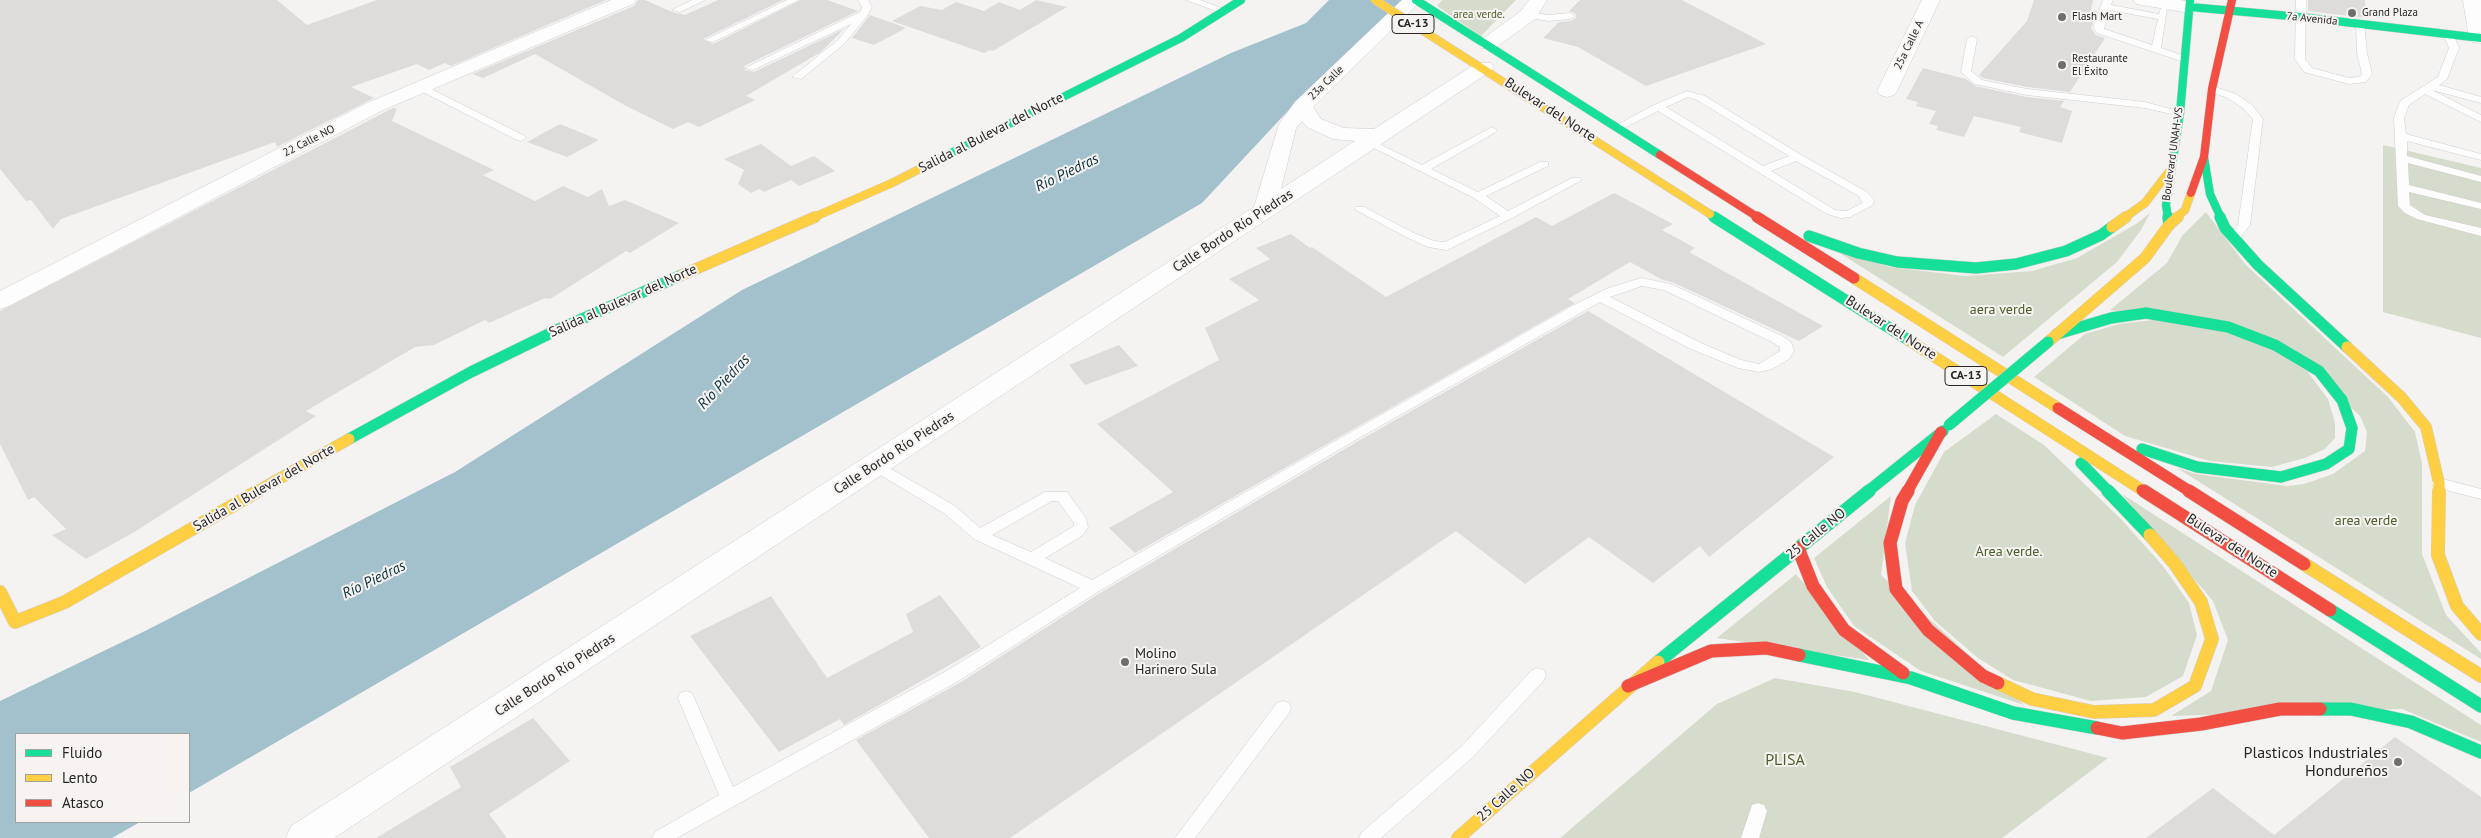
<!DOCTYPE html>
<html>
<head>
<meta charset="utf-8">
<style>
	body { margin:0 }
	#map { position:relative; width:2481px; height:838px; overflow:hidden; background:#f5f3f2; font-family:"PT Sans",sans-serif }
	canvas { display:block }
	.legend { position:absolute; left:15px; top:733px; width:175px; height:90px; box-sizing:border-box; background:#f6f3f1; border:1px solid #a3a19f; margin:0; padding:6px 9px; list-style:none; font-size:15px; color:#272525 }
	.legend li { display:flex; align-items:center; gap:10px; height:25px }
	.legend b { width:25px; border:1px solid #a3a19f }
</style>
</head>
<body>
<div id="map">
<canvas width="2481" height="838"></canvas>
<ul class="legend">
<li><b style="height:6px;background:#16e098"></b>Fluido</li>
<li><b style="height:6px;background:#ffcf43"></b>Lento</li>
<li><b style="height:6px;background:#f24e42"></b>Atasco</li>
</ul>
</div>
<script>
const context = document.querySelector('canvas').getContext('2d');
context.lineJoin = 'round';
function fill(path, color) {
  context.fillStyle = color;
  context.fill(path, 'evenodd');
}
function toPath(rows) {
  const path = new Path2D();
  for (const r of rows) {
    path.moveTo(r[0], r[1]);
    for (let i = 2; i < r.length; i += 2) path.lineTo(r[i], r[i + 1]);
  }
  return path;
}
function strokePath(path, color, width, dash) {
  context.strokeStyle = color;
  context.lineWidth = width;
  context.lineCap = dash ? 'butt' : 'round';
  context.setLineDash(dash || []);
  context.stroke(path);
}
function write(font, color, halo, rows, align = 'center') {
  context.font = font + ' "PT Sans",sans-serif';
  context.lineWidth = 4;
  context.setLineDash([]);
  context.textBaseline = 'middle';
  context.strokeStyle = halo;
  context.fillStyle = color;
  for (const [text, x, y, turn = 0] of rows) {
    context.save();
    context.translate(x, y);
    context.rotate((+turn || 0) * Math.PI / 180);
    context.textAlign = isNaN(turn) ? turn : align;
    if (halo) context.strokeText(text, 0, 0);
    context.fillText(text, 0, 0);
    context.restore();
  }
}
fill(toPath([
	[1442,0,1516,0,1481,36,1437,6],
	[2383,145,2481,168,2481,338,2383,312],
	[2206,212,2245,264,2388,397,2415,432,2422,463,2422,554,2446,615,2481,653,2481,659,2177,468,2196,474,2287,486,2304,484,2333,474,2365,451,2367,432,2360,416,2275,338,2110,310,2167,263,2182,236],
	[2150,213,2141,230,2117,262,2003,357,1838,252,1890,267,1965,276,2032,271,2077,258,2136,224],
	[2153,320,2225,332,2267,347,2307,371,2328,399,2335,423,2335,438,2325,449,2305,458,2272,467,2210,461,2125,436,2034,377,2085,334,2119,324],
	[1996,414,2044,445,2121,519,2163,566,2189,603,2197,635,2183,676,2146,697,2091,701,2013,680,1978,658,1935,621,1912,591,1905,543,1915,505,1944,452],
	[2122,494,2481,725,2481,742,2402,709,2171,716,2211,691,2228,640,2213,601],
	[1891,496,1881,575,2024,705,1921,671,1854,626,1827,587,1814,558],
	[1796,574,1869,660,1717,638],
	[1775,678,1855,692,2108,758,2002,838,1560,838,1717,704]
]), '#d6dccc');
fill(toPath([
	[1329,0,1403,0,1285,114,1202,203,189,793,189,734,16,734,16,822,140,822,112,838,0,838,0,701,147,630,455,472,742,290,1231,53,1306,23]
]), '#a3c1cd');
fill(toPath([
	[0,0,277,0,307,25,377,0,606,0,451,66,445,63,429,70,417,64,351,87,374,98,277,147,275,142,61,219,53,229,31,200,26,201,0,169],
	[638,0,645,0,672,12,685,15,718,0,783,0,703,39,713,44,801,0,827,0,858,11,744,66,745,70,754,72,844,29,821,52,746,96,755,100,699,127,688,122,673,129,626,106,535,54,483,78,472,74,634,6],
	[1036,0,1067,7,993,51,990,50,984,53,892,21,920,6,942,10,956,2,984,11,999,2,1020,10],
	[1580,0,1682,0,1766,44,1646,86,1578,47,1543,38,1559,22,1570,21,1576,18,1576,14,1569,11],
	[2034,0,2093,0,2091,10,2097,11,2091,28,2096,35,2105,38,2070,92,2027,87,1983,78,1979,75,2027,21],
	[2308,0,2365,0,2366,18,2308,11],
	[870,15,906,28,874,45,852,38],
	[1923,68,1966,79,1975,86,2027,97,2064,101,2060,107,2072,111,2062,143,2019,132,2021,127,1974,116,1964,137,1936,130,1938,126,1929,124,1936,111,1916,106,1918,102,1906,99],
	[393,108,397,109,392,121,494,170,483,175,535,201,563,186,588,197,602,189,609,206,625,200,679,223,630,253,626,251,550,299,545,298,489,323,485,320,434,345,415,347,306,411,316,416,136,531,86,559,52,535,66,529,34,497,28,500,0,444,0,311],
	[560,124,599,140,567,157,527,142],
	[761,144,791,166,814,156,835,171,799,186,791,180,764,192,759,189,751,193,738,184,744,170,724,159],
	[1614,193,1673,224,1662,230,1695,248,1689,252,1823,326,1799,341,1672,282,1663,280,1630,262,1568,299,1575,303,1135,553,1109,528,1173,492,1097,424,1219,360,1205,328,1259,300,1229,279,1270,259,1256,248,1291,234,1310,248,1312,247,1386,297,1536,217,1552,226],
	[1588,311,1834,457,1709,557,1700,546,1653,583,1589,537,1525,584,1456,531,1010,838,929,838,856,740,961,682,1100,593,1360,440],
	[1119,345,1138,366,1085,385,1069,365],
	[940,595,981,647,844,725,840,719,779,752,690,636,771,596,827,678,913,632,906,614],
	[533,718,570,761,489,814,507,838,376,838,461,787,450,767],
	[2395,737,2481,797,2481,838,2146,838,2213,788,2274,835]
]), '#dddcdb');
const lane = toPath([
	[692,0,705,0,680,12,672,10,692,0],
	[787,0,799,0,713,42,705,40,787,0],
	[858,0,868,0,872,7,867,16,844,44,801,79,792,77,838,40,851,24,753,70,745,68,860,12,862,7,858,0],
	[1186,0,1200,0,1229,11,1221,13,1186,0],
	[2103,0,2113,0,2111,5,2159,14,2161,8,2167,8,2161,48,2187,57,2187,61,2181,61,2097,33,2093,27,2103,0],
	[2109,10,2158,19,2152,45,2104,29,2109,10],
	[2296,0,2306,0,2305,59,2312,68,2349,78,2359,77,2362,74,2357,53,2356,24,2364,22,2367,53,2372,74,2366,82,2349,84,2304,72,2295,59,2296,0],
	[1528,12,1548,15,1570,13,1575,16,1570,19,1548,21,1525,17,1525,13,1528,12],
	[2448,31,2453,34,2459,48,2447,79,2439,85,2481,97,2481,103,2432,90,2481,115,2481,122,2425,94,2409,105,2404,118,2406,134,2481,154,2481,160,2407,141,2407,156,2481,176,2481,182,2408,163,2409,185,2481,203,2481,209,2409,192,2410,205,2425,215,2481,228,2481,236,2417,219,2405,213,2398,206,2394,118,2400,101,2438,77,2449,48,2443,34,2448,31],
	[1972,36,1977,39,1971,71,1982,80,2027,89,2145,102,2185,113,2180,116,2145,108,2027,95,1975,84,1961,72,1967,39,1972,36],
	[421,84,525,136,526,138,521,141,517,140,417,89,416,87,421,84],
	[2212,86,2236,94,2252,105,2263,119,2250,225,2238,240,2234,242,2228,238,2238,225,2253,119,2244,109,2228,98,2208,91,2207,89,2212,86],
	[1687,91,1705,96,1801,155,1867,192,1874,200,1873,205,1850,217,1841,218,1827,214,1658,111,1622,129,1614,129,1613,127,1654,105,1687,91],
	[1688,97,1697,100,1789,156,1763,166,1666,107,1688,97],
	[1796,161,1859,196,1862,203,1847,211,1835,210,1771,171,1796,161],
	[1492,127,1497,130,1496,132,1431,169,1478,192,1540,162,1548,162,1548,166,1486,196,1508,211,1572,178,1580,178,1582,180,1512,218,1447,250,1428,247,1406,237,1354,209,1356,207,1364,207,1414,233,1434,241,1445,242,1500,216,1474,198,1362,142,1367,139,1371,140,1422,165,1492,127],
	[1641,278,1671,284,1782,336,1791,342,1794,351,1789,359,1772,369,1759,372,1738,368,1691,349,1600,302,1359,438,1099,591,960,680,677,838,652,838,655,832,719,795,678,698,680,693,686,691,692,693,733,787,948,670,1080,588,974,539,945,514,869,468,867,465,869,462,879,462,955,506,980,528,1045,492,1067,492,1086,518,1088,527,1083,535,1045,558,1092,580,1572,306,1606,289,1641,278],
	[1642,286,1664,290,1772,342,1780,347,1780,351,1759,364,1741,360,1701,343,1610,297,1642,286],
	[1052,501,1058,501,1074,523,1074,526,1031,552,992,535,1052,501],
	[2439,478,2481,489,2481,499,2434,487,2432,483,2434,479,2439,478],
	[1538,668,1544,670,1546,675,1544,680,1473,757,1381,838,1359,838,1362,832,1461,747,1532,670,1538,668],
	[1283,701,1289,703,1291,708,1289,713,1195,838,1175,838,1277,703,1283,701],
	[1758,803,1764,805,1767,811,1759,838,1741,838,1752,805,1758,803]
]);
const street = toPath([
	[611,0,636,0,633,4,381,111,9,306,0,309,0,291,367,103,611,0],
	[1402,0,1422,0,1313,107,1321,119,1344,128,1374,129,1477,63,1491,63,1494,67,1491,71,334,838,286,838,291,826,1254,207,1279,124,1295,102,1402,0],
	[1302,121,1307,127,1333,139,1355,141,1281,189,1296,128,1302,121],
	[1529,0,1547,0,1535,19,1495,48,1481,48,1478,44,1481,40,1521,11,1529,0],
	[1922,0,1940,0,1897,91,1894,95,1887,97,1880,95,1877,91,1922,0],
	[2133,0,2180,0,2197,3,2199,7,2197,11,2190,13,2136,4,2133,0],
	[2463,0,2481,0,2481,43,2472,42,2469,38,2463,0]
]);
const fastFar2 = toPath([
	[1416,0,1660,155],
	[2190,7,2301,17,2481,38],
	[947,155,1181,38,1241,0],
	[2204,157,2210,194,2221,218],
	[1710,214,1716,218],
	[2168,218,2166,205,2180,113,2190,0]
]);
const fastFar1 = toPath([
	[1714,217,1910,341],
	[2168,217,2169,225],
	[2220,217,2225,228,2258,265,2347,347],
	[1809,236,1858,253,1897,262,1976,268,2016,264,2066,251,2101,235,2112,227],
	[2057,334,2111,318,2146,313,2228,327,2275,345,2319,371,2342,400,2352,428,2349,449,2326,464,2281,477,2197,467,2142,449],
	[349,439,471,372,559,329,682,275],
	[2081,463,2109,492],
	[1867,492,1943,431]
]);
const fast = toPath([
	[2108,491,2150,535],
	[2330,610,2481,706],
	[1799,655,1911,678,2013,713,2097,728],
	[1658,662,1869,491],
	[2320,709,2351,709,2411,722,2481,752]
]);
const slowFar2 = toPath([
	[1450,48,1710,214],
	[812,218,892,183,947,155],
	[2124,218,2145,203,2171,169],
	[2176,218,2185,210,2191,193]
]);
const slowFar1 = toPath([
	[2112,227,2126,217],
	[682,275,815,217],
	[1854,278,2058,408],
	[1910,341,2142,490],
	[2048,342,2145,258,2169,225,2178,217],
	[2347,347,2402,398,2426,427,2439,483,2439,492],
	[256,492,349,439]
]);
const slow = toPath([
	[2439,491,2438,555,2457,606,2481,634],
	[2304,564,2481,676],
	[0,592,15,622,65,602,258,491],
	[1998,683,2032,699,2094,712,2154,710,2195,686,2212,639,2201,602,2175,564,2150,535],
	[1458,838,1658,662]
]);
const jamFar2 = toPath([
	[1660,155,1759,218],
	[2191,193,2204,157,2212,89,2232,0]
]);
const jamFar1 = toPath([
	[1757,217,1854,278],
	[2058,408,2191,492],
	[2142,490,2146,492],
	[1907,492,1941,432]
]);
const jam = toPath([
	[1908,491,1902,501,1890,543,1896,589,1928,630,1983,676,1998,683],
	[2144,491,2330,610],
	[2189,491,2304,564],
	[1798,548,1813,586,1844,630,1903,673],
	[1628,686,1711,651,1766,648,1799,655],
	[2097,728,2122,733,2201,724,2280,709,2320,709]
]);
strokePath(lane, '#cfcecd', 1);
strokePath(street, '#cfcecd', 1);
strokePath(fastFar2, '#cfcecd', 9);
strokePath(fastFar1, '#cfcecd', 12);
strokePath(fast, '#cfcecd', 14);
strokePath(slowFar2, '#cfcecd', 9);
strokePath(slowFar1, '#cfcecd', 12);
strokePath(slow, '#cfcecd', 14);
strokePath(jamFar2, '#cfcecd', 9);
strokePath(jamFar1, '#cfcecd', 12);
strokePath(jam, '#cfcecd', 14);
fill(lane, '#fefdfd');
fill(street, '#fefdfd');
strokePath(fastFar2, '#16e098', 8);
strokePath(fastFar1, '#16e098', 11);
strokePath(fast, '#16e098', 13);
strokePath(slowFar2, '#ffcf43', 8);
strokePath(slowFar1, '#ffcf43', 11);
strokePath(slow, '#ffcf43', 13);
strokePath(jamFar2, '#f24e42', 8);
strokePath(jamFar1, '#f24e42', 11);
strokePath(jam, '#f24e42', 13);
const fastBridge = toPath([
	[1949,425,2048,342]
]);
const slowBridge = toPath([
	[1375,0,1450,48]
]);
strokePath(fastBridge, '#cfcecd', 12, []);
strokePath(slowBridge, '#cfcecd', 9, []);
strokePath(fastBridge, '#16e098', 11);
strokePath(slowBridge, '#ffcf43', 8);
for (const [x, y, r, color] of [
	[2352,13,5,"#6f6d6d"],
	[2062,17,5,"#6f6d6d"],
	[2062,65,5,"#6f6d6d"],
	[1125,662,5,"#6f6d6d"],
	[2398,762,5,"#6f6d6d"]
]) {
  const dot = new Path2D();
  dot.arc(x, y, r, 0, 2 * Math.PI);
  context.fillStyle = color;
  context.fill(dot);
  strokePath(dot, '#f6f3f1', 2);
}
write('11px', '#272525', '#f6f3f1', [
	["Grand Plaza",2362,13],
	["Flash Mart",2072,17],
	["Restaurante",2072,59],
	["El Éxito",2072,72]
], 'left');
write('11px', '#495e28', '#f6f3f1', [
	["area verde.",1479,15]
]);
write('11px', '#272525', '#f6f3f1', [
	["7a Avenida",2312,19,6],
	["25a Calle A",1909,45,-64],
	["23a Calle",1326,83,-44],
	["22 Calle NO",309,141,-27],
	["Boulevard UNAH-VS",2173,154,-82]
]);
for (const [x, y, w] of [
	[1413,24,42],
	[1966,376,42]
]) {
  const box = new Path2D();
  box.roundRect(x - w / 2, y - 9.5, w, 19, 4);
  context.fillStyle = '#f6f3f1';
  context.fill(box);
  strokePath(box, '#272525', 1);
}
write('bold 12px', '#272525', null, [
	["CA-13",1413,24],
	["CA-13",1966,376]
]);
write('14px', '#272525', '#f6f3f1', [
	["Bulevar del Norte",1550,110,33],
	["Salida al Bulevar del Norte",991,133,-27],
	["Calle Bordo Río Piedras",1233,231,-33],
	["Salida al Bulevar del Norte",623,301,-24],
	["Bulevar del Norte",1891,328,33],
	["Calle Bordo Río Piedras",894,453,-33],
	["Salida al Bulevar del Norte",264,488,-30],
	["25 Calle NO",1816,534,-39],
	["Bulevar del Norte",2232,546,33],
	["Calle Bordo Río Piedras",555,675,-33],
	["25 Calle NO",1506,795,-42]
]);
write('14px', '#495e28', '#f6f3f1', [
	["aera verde",2001,310],
	["area verde",2366,521],
	["Area verde.",2009,552]
]);
write('14px', '#272525', '#f6f3f1', [
	["Molino",1135,654],
	["Harinero Sula",1135,670]
], 'left');
write('italic 15px', '#062f3d', '#f6f3f1', [
	["Río Piedras",1067,173,-26],
	["Río Piedras",724,382,-47],
	["Río Piedras",374,580,-26]
]);
write('16px', '#272525', '#f6f3f1', [
	["Plasticos Industriales",2388,753],
	["Hondureños",2388,771]
], 'right');
write('16px', '#495e28', '#f6f3f1', [
	["PLISA",1785,760]
]);
</script>
</body>
</html>
